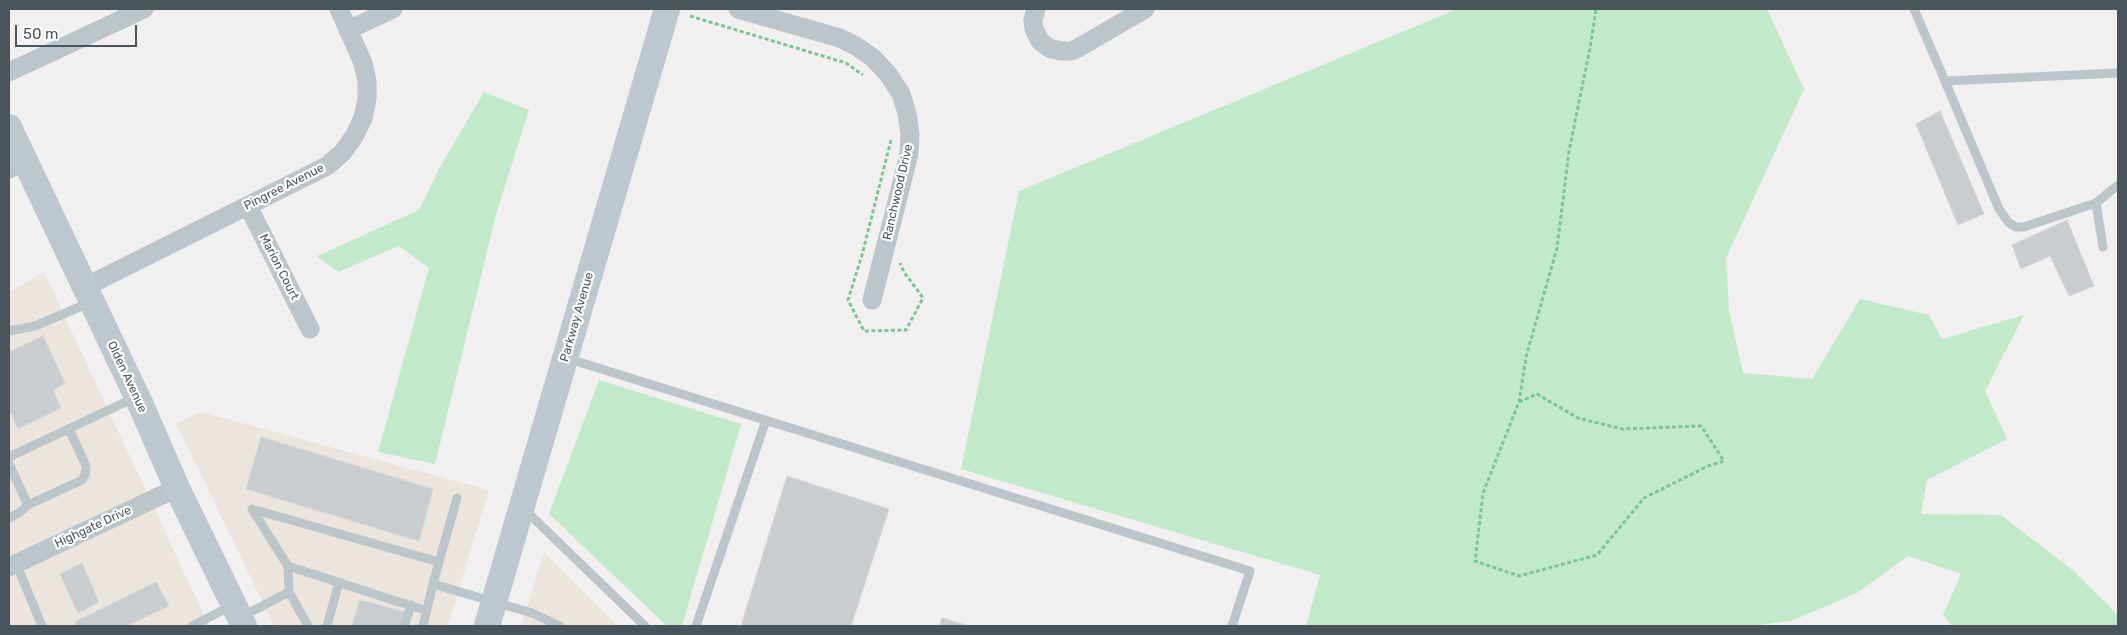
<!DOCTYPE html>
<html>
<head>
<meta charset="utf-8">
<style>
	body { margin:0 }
	#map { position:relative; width:2127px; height:635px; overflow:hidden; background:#f1efef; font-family:Rubik,sans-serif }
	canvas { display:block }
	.frame { position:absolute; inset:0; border:10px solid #49555a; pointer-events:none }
	.scale { position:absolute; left:15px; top:25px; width:122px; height:22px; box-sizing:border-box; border:2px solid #49555a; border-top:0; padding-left:6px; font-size:15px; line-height:18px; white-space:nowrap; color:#49555a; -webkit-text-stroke:4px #fff; paint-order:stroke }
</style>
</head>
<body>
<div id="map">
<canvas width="2127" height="635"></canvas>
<div class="frame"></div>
<div class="scale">50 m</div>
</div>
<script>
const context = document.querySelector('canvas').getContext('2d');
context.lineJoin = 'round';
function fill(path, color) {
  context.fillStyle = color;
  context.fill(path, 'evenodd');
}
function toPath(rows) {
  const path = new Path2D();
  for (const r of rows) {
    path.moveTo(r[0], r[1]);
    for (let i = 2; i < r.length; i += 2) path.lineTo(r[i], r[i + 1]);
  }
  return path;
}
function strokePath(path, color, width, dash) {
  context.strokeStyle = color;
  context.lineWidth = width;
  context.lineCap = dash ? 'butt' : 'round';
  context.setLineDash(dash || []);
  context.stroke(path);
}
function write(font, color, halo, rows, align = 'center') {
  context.font = font + ' Rubik,sans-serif';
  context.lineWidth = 4.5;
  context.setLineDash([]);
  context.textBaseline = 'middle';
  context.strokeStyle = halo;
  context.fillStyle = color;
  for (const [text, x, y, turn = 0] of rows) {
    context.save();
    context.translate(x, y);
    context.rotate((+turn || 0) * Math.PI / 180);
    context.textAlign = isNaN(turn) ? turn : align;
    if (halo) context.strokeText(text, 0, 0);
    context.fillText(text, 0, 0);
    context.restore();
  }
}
fill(toPath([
	[44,272,209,626,9,626,9,292],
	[201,412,489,490,448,626,274,626,176,423],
	[544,552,618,626,521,626]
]), '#ece5de');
fill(toPath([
	[1457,9,1767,9,1804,89,1726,258,1729,310,1743,373,1812,379,1860,299,1929,315,1942,339,2024,315,1985,391,2007,439,1927,480,1921,514,2001,515,2071,569,2118,615,2118,626,1952,626,1943,615,1961,574,1908,556,1857,593,1791,621,1751,626,1306,626,1320,575,961,469,1019,191],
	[484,92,529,110,497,211,435,464,378,452,429,268,399,246,338,272,317,256,419,210,440,167],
	[599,380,741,424,682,626,667,626,549,514]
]), '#c2eaca');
const building = toPath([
	[1940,111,1984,214,1958,225,1916,124,1940,111],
	[2067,220,2094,286,2069,296,2050,256,2021,269,2012,245,2067,220],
	[43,336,65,383,53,390,61,408,18,429,11,413,9,414,9,352,43,336],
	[261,437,433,489,419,541,246,489,261,437],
	[787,476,889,509,851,626,741,626,787,476],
	[82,563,99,602,78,613,60,574,82,563],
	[156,582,169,606,126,626,77,626,75,622,156,582],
	[360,600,404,612,399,626,352,626,360,600],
	[942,618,969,626,939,626,942,618]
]);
fill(building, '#c9cdd0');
strokePath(building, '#d3d6d9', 1);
strokePath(toPath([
	[690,16,846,63,863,75],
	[891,140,862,255,848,300,864,331,906,330,923,298,904,272,900,263],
	[1519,402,1537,394,1578,418,1622,429,1701,426,1724,461,1708,466,1644,498,1597,555,1519,576,1475,561,1483,493,1519,402,1526,357,1557,248,1569,151,1590,48,1596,9]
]), '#7ec494', 3, [4, 2.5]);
strokePath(toPath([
	[1914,9,1945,81,2118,73],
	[1945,81,1999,209,2009,223,2016,227,2024,227,2096,203],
	[2103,247,2096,203,2118,185],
	[9,331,35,326,89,303],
	[566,358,1250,571,1232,626],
	[9,457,134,398],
	[9,464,28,505,82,480,85,475,86,466,69,429],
	[524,509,645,626],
	[9,518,19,513,28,505],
	[439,562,457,498],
	[16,563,42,626],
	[288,566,427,611],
	[289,592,308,626],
	[243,616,289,592,288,566,252,509,439,562,433,584,532,613,560,626],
	[192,626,231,606],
	[327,626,339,582],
	[404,626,411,605],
	[423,626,433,584],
	[696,626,766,420]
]), '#bcc5ca', 9);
strokePath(toPath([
	[738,9,840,38,856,46,873,58,888,74,901,94,907,113,910,134,909,154,872,300],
	[1036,9,1033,20,1034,29,1040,41,1049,48,1060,51,1071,51,1078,48,1145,9],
	[348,30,393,9],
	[9,72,144,9],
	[9,169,25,161],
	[248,206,310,329],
	[85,287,327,166,343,152,355,135,363,118,367,99,367,81,363,63,339,9],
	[9,567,177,488]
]), '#bcc5ca', 19);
strokePath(toPath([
	[9,127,140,403,177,488,244,626],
	[487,626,667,9]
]), '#bcc8ce', 26);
write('12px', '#49555a', '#fff', [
	["Pingree Avenue",284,187,-27],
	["Ranchwood Drive",898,192,-77],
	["Marion Court",279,267,63],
	["Parkway Avenue",577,317,-74],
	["Olden Avenue",127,377,65],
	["Highgate Drive",93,527,-25]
]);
</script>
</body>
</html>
